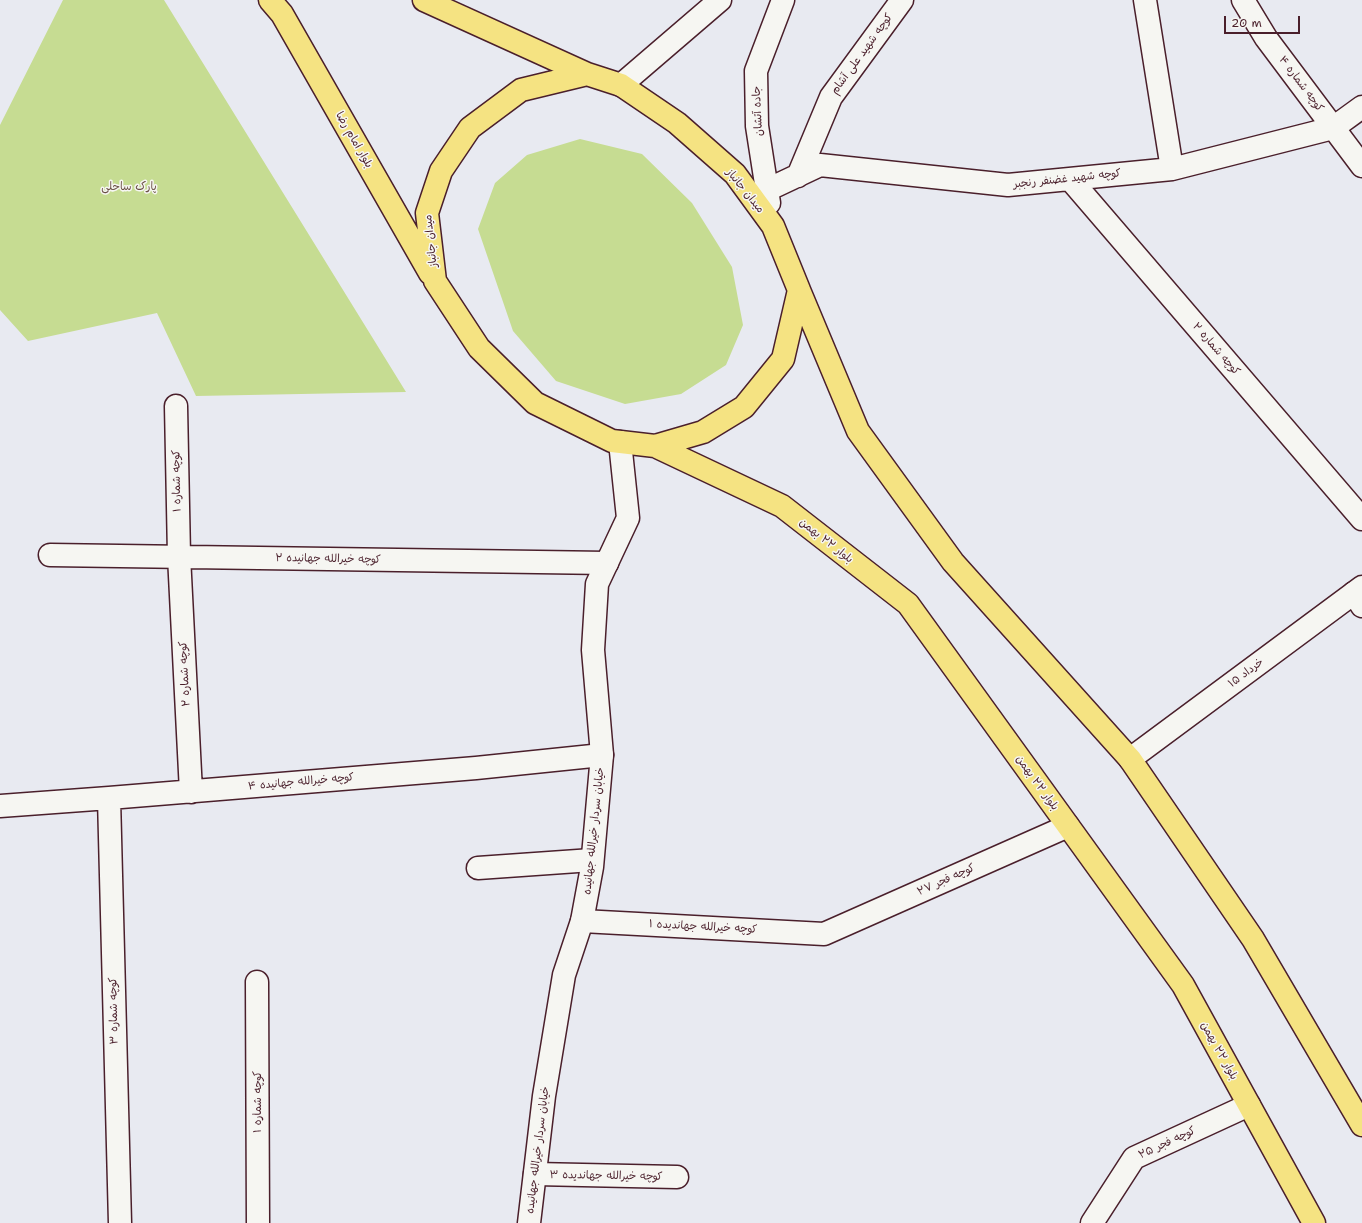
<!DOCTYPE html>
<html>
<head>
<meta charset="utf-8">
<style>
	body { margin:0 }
	#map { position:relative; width:1362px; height:1223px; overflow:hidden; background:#e8eaf1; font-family:"Shantell Sans",sans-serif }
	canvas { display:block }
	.scale { position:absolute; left:1224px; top:16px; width:76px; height:18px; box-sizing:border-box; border:2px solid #4a1f2b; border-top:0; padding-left:5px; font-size:12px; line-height:14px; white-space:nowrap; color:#4a1f2b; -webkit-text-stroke:3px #f6f6f2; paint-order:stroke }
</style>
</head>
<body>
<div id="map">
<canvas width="1362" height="1223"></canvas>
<div class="scale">20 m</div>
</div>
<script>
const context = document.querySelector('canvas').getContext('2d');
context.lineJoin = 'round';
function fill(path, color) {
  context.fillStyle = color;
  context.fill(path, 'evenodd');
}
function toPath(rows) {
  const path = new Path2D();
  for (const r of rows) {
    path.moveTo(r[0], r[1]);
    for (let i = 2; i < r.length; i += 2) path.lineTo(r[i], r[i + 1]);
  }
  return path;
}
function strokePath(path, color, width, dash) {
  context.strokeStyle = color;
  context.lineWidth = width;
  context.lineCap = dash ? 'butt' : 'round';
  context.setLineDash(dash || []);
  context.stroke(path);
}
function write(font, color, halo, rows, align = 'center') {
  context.font = font + ' "Shantell Sans","Playpen Sans Arabic",sans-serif';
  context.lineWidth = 3;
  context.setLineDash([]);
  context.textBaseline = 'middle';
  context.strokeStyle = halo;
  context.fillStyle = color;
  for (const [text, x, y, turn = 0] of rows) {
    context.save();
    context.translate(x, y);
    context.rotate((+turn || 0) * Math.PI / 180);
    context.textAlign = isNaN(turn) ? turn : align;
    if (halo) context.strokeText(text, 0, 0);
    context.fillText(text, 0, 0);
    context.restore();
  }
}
fill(toPath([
	[63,0,164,0,406,392,196,396,157,313,28,341,0,310,0,125],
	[580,139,642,154,692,203,732,267,743,325,726,365,681,394,625,404,556,381,513,331,478,229,495,183,527,155]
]), '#c6dc92');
const minor = toPath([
	[1145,0,1172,169],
	[1243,0,1266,38,1362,166],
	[621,85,720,0],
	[798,176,831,97,902,0],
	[1070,179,1362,519],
	[767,190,820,165,1008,185,1172,169,1333,128,1362,107],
	[769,203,757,126,756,71,783,0],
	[176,406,179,556,191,792],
	[50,555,607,563],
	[1354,593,1362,606],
	[109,798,120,1223],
	[0,806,109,798,476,768,602,755],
	[478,868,592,860],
	[582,921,824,934,1068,826],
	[257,982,258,1223],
	[535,1174,677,1177],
	[1092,1223,1134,1158,1249,1105]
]);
const tertiary = toPath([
	[529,1223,544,1096,564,975,582,921,592,867,602,755,593,650,597,584,628,518,620,442]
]);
const secondary = toPath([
	[1130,759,1362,587]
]);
const primary = toPath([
	[270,0,282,14,430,273],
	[424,0,587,74],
	[587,74,621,85,677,123,735,174,773,226,799,290,783,359,744,407,703,432,655,446,612,441,535,403,479,348,435,281,427,213,441,171,470,128,521,90,587,74],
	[799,290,858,431,953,562,1130,759,1253,939,1362,1125],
	[655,446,782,506,908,604,1183,985,1314,1223]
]);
strokePath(minor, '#4a1f2b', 25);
strokePath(tertiary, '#4a1f2b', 25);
strokePath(secondary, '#4a1f2b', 25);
strokePath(primary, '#4a1f2b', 25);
strokePath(minor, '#f6f6f2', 22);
strokePath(tertiary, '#f6f6f2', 22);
strokePath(secondary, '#f6f6f2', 22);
strokePath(primary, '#f5e382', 22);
write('11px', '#4a1f2b', '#f6f6f2', [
	["کوچه شهید علی آشام",862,54,-54],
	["کوچه شماره ۴",1301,84,53],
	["جاده آتشان",758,111,-93],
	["بلوار امام رضا",354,140,60],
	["کوچه شهید غضنفر رنجبر",1067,179,-6],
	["میدان جانباز",745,191,51],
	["میدان جانباز",431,241,-96],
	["کوچه شماره ۲",1216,349,49],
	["کوچه شماره ۱",177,481,-91],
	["بلوار ۲۲ بهمن",826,541,38],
	["کوچه خیرالله جهانیده ۲",328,559,1],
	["۱۵ خرداد",1246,673,-37],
	["کوچه شماره ۲",185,674,-93],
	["کوچه خیرالله جهانیده ۴",301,782,-5],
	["بلوار ۲۲ بهمن",1037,783,54],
	["خیابان سردار خیرالله جهانیده",594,831,-84],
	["کوچه فجر ۲۷",946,880,-24],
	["کوچه خیرالله جهاندیده ۱",703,927,3],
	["کوچه شماره ۳",114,1011,-91],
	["بلوار ۲۲ بهمن",1219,1051,61],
	["کوچه شماره ۱",258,1102,-90],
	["کوچه فجر ۲۵",1167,1143,-25],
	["خیابان سردار خیرالله جهانیده",538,1150,-83],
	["کوچه خیرالله جهاندیده ۳",606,1176,1]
]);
write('11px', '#694e45', '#f6f6f2', [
	["پارک ساحلی",129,187]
]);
</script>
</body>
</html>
